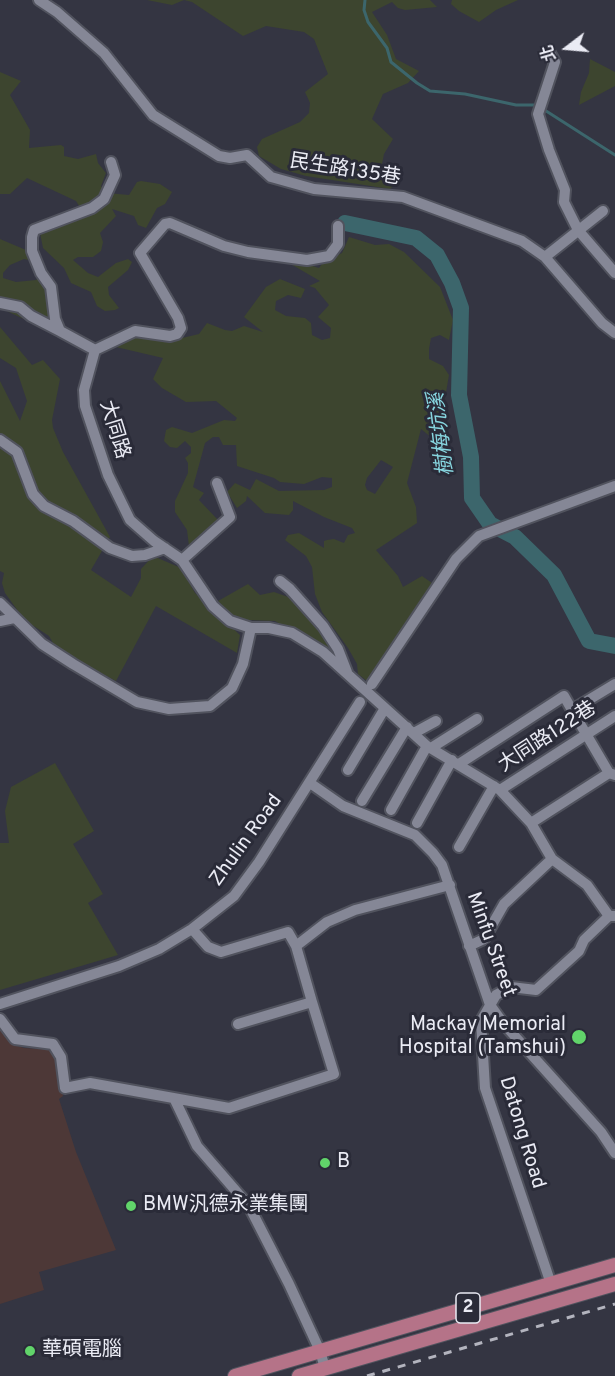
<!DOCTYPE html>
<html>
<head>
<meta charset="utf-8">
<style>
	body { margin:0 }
	#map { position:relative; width:615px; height:1376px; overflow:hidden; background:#343542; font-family:Overpass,"Noto Sans TC",sans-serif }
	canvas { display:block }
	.north { position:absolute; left:537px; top:18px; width:60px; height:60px; -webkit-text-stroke:4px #2a2b38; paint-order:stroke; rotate:254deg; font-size:16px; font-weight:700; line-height:24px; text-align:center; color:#eaebf4 }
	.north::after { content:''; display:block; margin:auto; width:21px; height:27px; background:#eaebf4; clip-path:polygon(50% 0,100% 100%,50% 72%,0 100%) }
</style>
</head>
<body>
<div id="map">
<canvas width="615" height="1376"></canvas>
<div class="north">北</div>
</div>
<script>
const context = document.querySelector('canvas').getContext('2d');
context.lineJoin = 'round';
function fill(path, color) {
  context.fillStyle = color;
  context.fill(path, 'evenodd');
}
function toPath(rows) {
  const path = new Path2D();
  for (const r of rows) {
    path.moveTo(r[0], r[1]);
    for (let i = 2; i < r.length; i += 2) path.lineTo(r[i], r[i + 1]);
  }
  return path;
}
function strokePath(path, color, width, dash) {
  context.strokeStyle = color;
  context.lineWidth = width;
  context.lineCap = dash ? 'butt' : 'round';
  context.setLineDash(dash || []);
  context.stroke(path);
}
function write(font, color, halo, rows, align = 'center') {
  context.font = font + ' Overpass,"Noto Sans TC",sans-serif';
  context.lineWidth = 6;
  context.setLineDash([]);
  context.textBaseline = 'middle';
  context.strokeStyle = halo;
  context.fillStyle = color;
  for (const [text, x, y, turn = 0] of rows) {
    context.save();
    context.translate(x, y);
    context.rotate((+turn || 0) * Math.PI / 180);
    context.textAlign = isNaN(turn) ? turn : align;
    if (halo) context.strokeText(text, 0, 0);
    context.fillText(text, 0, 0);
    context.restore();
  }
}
fill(toPath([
	[0,1026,12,1044,24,1048,54,1050,63,1096,59,1099,76,1152,116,1250,39,1272,44,1290,0,1304]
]), '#4d3837');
fill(toPath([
	[147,0,430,0,437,7,405,10,398,8,392,2,372,12,387,35,396,59,419,71,408,83,383,94,372,119,393,139,384,154,381,169,394,185,390,189,306,176,281,169,259,156,257,147,262,139,300,122,309,113,310,103,305,92,328,74,314,39,304,32,266,26,243,36,192,2,184,0,172,5],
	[452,0,518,0,496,10,479,22,459,11,451,4],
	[590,59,615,72,615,86,579,105,581,92,589,73],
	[0,72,21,81,10,95,30,130,29,148,61,145,64,147,64,156,78,159,96,154,98,163,106,173,101,186,107,193,129,195,137,182,141,181,160,184,172,192,165,204,157,208,146,228,138,225,134,216,112,209,116,216,100,233,103,242,101,251,93,257,78,257,73,260,88,273,98,277,116,263,128,259,132,262,128,270,108,287,109,295,119,308,115,310,105,311,97,306,91,292,71,283,64,268,43,248,40,233,44,224,52,217,81,209,76,201,27,178,10,194,0,194],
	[349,237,375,245,389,244,404,252,440,287,453,320,449,340,440,335,431,338,429,349,429,359,443,366,449,375,444,404,434,430,446,440,442,446,421,429,407,483,416,507,417,523,376,550,398,576,403,587,422,576,432,583,367,681,358,674,357,664,348,648,322,612,315,594,312,567,306,556,285,540,288,535,299,533,324,548,324,541,327,540,334,539,344,543,348,535,355,533,352,528,324,517,293,501,293,510,289,515,265,513,247,496,246,501,237,508,227,492,235,483,250,490,256,479,279,491,324,490,332,487,332,478,322,477,304,484,280,482,274,478,237,466,236,445,223,445,219,437,213,437,205,443,193,487,204,493,199,500,218,520,216,525,189,546,187,530,175,512,175,501,188,473,188,463,185,458,191,453,191,447,185,441,177,448,170,447,164,441,166,430,172,427,192,433,224,420,235,421,237,418,216,401,186,402,162,388,153,379,163,358,116,347,118,342,138,334,178,339,199,334,207,323,225,330,232,331,244,326,263,332,244,317,266,287,280,279,305,289,301,298,288,295,276,301,275,310,286,316,305,318,311,323,312,335,322,340,330,338,331,328,318,317,329,305,315,288,309,286,320,281,289,263,296,261,319,268,324,261,342,253],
	[381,460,393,467,375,494,367,490,365,485,367,478],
	[0,239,33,253,33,261,24,259,10,265,3,273,3,278,16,282,36,280,43,272,52,279,49,312,65,338,0,308],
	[0,327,32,365,43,360,60,379,52,420,53,428,63,452,110,537,91,570,131,597,141,578,141,569,153,556,181,568,195,593,240,635,237,653,156,606,116,681,57,650,49,636,29,623,18,611,5,593,2,583,4,573,0,571,0,381,20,421,27,401,16,368,0,358],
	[248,584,260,595,274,592,291,598,317,627,338,658,275,621,248,620,229,614,218,601],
	[55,763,94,831,73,844,103,894,88,903,118,955,0,990,0,843,9,843,5,811,11,787]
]), '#3d452f');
strokePath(toPath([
	[365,0,364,10,368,22,387,48,391,62,417,83,430,91,465,94,516,105,537,105],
	[543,109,615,155]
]), '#3c666c', 3);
strokePath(toPath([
	[345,223,416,238,437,255,452,283,461,308,459,395,471,457,472,498,490,524,515,537,554,575,589,641,615,646]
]), '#3c666c', 16);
const minor = toPath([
	[39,0,57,12,104,53,153,115,219,156,230,158,247,155,271,177,314,189,403,197,522,241,545,257,602,323,615,333],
	[549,51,555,62,538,114,549,150,565,190,564,202,578,230,615,273],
	[338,226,338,244,329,256,307,260,248,252,224,246,170,223,165,224,140,253,178,318,181,328,177,334,170,336,135,331,95,350,84,390,85,406,108,475,130,520,154,541,182,560,213,606,230,621,251,628,269,628,292,633,323,652,427,746,500,790,531,823,552,859,587,885,609,916],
	[545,257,603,211],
	[0,303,20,307,31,316,60,331],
	[95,350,60,331,55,319,51,287,41,273,32,251,32,237,34,230,92,208,104,199,115,175,111,162],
	[0,440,17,452,33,494,44,506,73,521,110,548,132,556,145,555,165,548],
	[182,560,230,517,217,483],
	[280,581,290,589,323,626,338,649,347,672],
	[0,603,42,644,73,664,137,702,169,709,210,706,232,688,243,664,251,628],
	[0,621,14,618],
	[372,684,456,559,479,536,615,486],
	[572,710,609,773,615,775],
	[414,733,436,721],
	[431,748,477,719],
	[459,764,564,696,572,710,615,684],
	[348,770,385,708],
	[310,783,343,806,415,835,433,853,442,865,490,1005,503,1023,601,1132,615,1153],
	[500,790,615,716],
	[362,801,407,727],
	[391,810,427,746],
	[417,823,452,760],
	[531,823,609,773],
	[459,847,494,786],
	[192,929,208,947,221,952,288,932,296,946,312,1002],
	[296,946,327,922,355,910,450,885],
	[469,946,484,939,504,904,552,859],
	[0,1004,119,966,159,949,192,929,234,896,259,862,360,702],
	[0,1019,15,1039,53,1044,61,1057,65,1088,90,1083,229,1108,334,1074,312,1002,238,1024],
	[174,1098,197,1146,249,1206,289,1284,320,1351,325,1368],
	[551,1284,485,1088,481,1021,496,995,511,987,536,990,579,951,584,940,609,916,614,916]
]);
const major = toPath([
	[235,1376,615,1265],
	[299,1376,615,1284]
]);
strokePath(minor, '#51535e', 14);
strokePath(major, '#51535e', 16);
strokePath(minor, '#858796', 10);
strokePath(major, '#b57388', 14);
strokePath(toPath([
	[367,1376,615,1304]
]), '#b3b4be', 3, [8, 8]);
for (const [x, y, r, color] of [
	[579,1037,8,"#61d46a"],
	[325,1163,6,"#61d46a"],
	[131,1206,6,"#61d46a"],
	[30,1351,6,"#61d46a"]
]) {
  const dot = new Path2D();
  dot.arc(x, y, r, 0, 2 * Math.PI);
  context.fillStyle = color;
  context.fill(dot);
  strokePath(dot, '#2a2b38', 2);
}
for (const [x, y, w] of [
	[468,1308,24]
]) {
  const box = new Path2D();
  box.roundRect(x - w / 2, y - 15, w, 30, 4.5);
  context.fillStyle = '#2a2b38';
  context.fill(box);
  strokePath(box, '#eaebf4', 1.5);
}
write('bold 18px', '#eaebf4', null, [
	["2",468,1308]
]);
write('20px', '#eaebf4', '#2a2b38', [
	["民生路135巷",345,171,9],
	["大同路",113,430,73],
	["大同路122巷",548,738,-33],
	["Zhulin Road",247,841,-54],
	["Minfu Street",490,945,70],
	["Datong Road",521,1133,73]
]);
write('20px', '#eaebf4', '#2a2b38', [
	["Mackay Memorial",566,1026,"right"],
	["Hospital (Tamshui)",566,1049,"right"],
	["B",337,1163],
	["BMW汎德永業集團",143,1206],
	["華碩電腦",42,1351]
], 'left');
write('italic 21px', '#87d6e0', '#2a2b38', [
	["樹梅坑溪",443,434,-97]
]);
</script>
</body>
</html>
